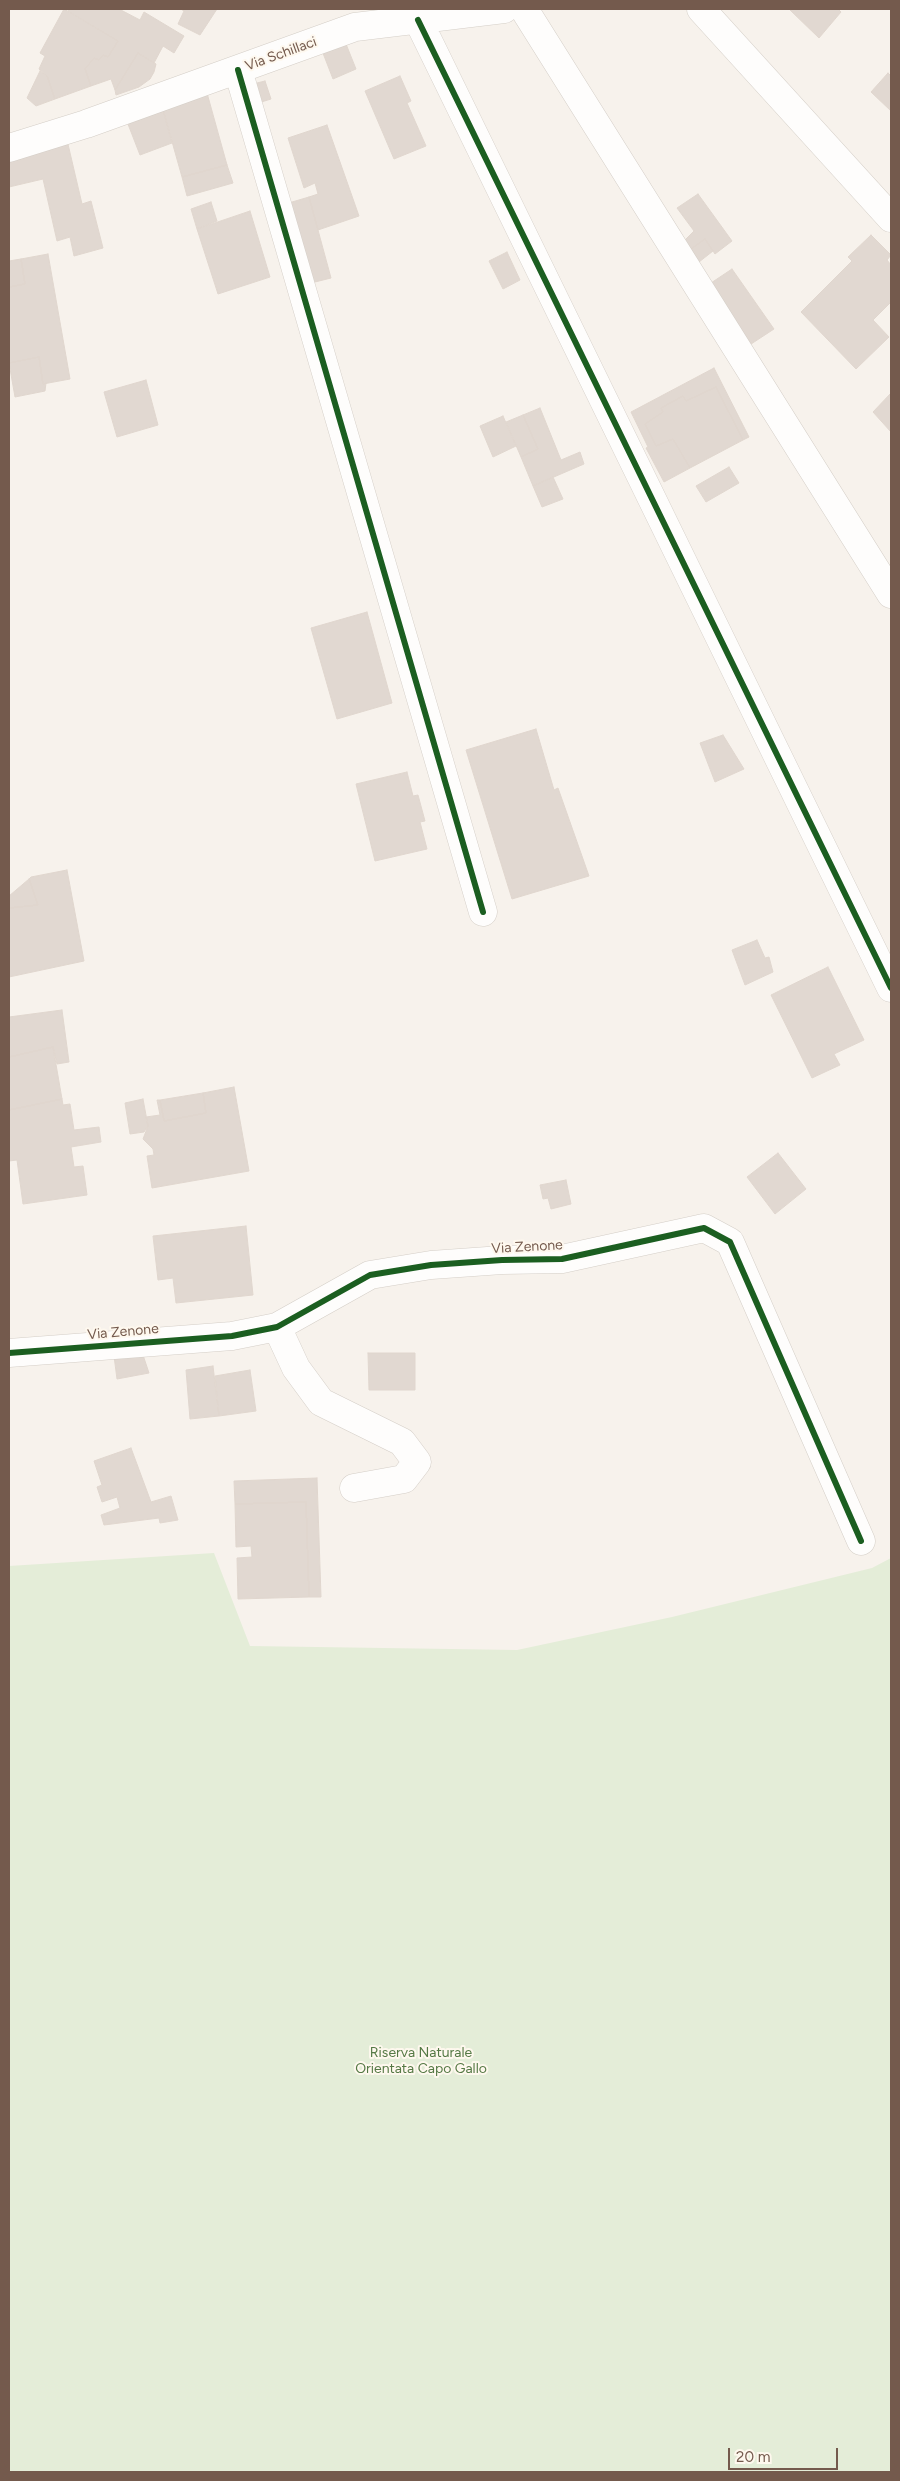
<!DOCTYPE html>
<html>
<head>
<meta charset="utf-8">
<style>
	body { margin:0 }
	#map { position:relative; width:900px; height:2481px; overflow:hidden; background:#f7f2ec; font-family:Figtree,sans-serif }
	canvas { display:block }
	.frame { position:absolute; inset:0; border:10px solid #745a4d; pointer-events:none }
	.scale { position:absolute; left:728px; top:2448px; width:110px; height:22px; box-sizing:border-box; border:2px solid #745a4d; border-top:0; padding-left:6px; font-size:15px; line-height:18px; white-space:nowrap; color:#745a4d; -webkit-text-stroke:4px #fef8ee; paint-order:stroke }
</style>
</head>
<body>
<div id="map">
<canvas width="900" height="2481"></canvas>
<div class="frame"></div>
<div class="scale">20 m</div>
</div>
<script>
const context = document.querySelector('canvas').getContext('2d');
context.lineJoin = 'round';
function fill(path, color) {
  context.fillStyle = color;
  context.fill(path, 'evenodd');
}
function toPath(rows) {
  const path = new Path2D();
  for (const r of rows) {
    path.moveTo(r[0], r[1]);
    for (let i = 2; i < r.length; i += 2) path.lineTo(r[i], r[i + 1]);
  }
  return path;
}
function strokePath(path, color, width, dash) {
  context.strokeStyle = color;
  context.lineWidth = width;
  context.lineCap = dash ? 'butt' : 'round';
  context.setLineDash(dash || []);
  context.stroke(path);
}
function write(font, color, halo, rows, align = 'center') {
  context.font = font + ' Figtree,sans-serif';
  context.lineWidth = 4;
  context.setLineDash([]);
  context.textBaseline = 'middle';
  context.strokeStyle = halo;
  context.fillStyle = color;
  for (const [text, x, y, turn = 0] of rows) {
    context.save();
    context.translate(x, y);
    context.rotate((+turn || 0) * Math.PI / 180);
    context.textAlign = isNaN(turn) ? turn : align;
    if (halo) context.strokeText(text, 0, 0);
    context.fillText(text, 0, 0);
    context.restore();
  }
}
fill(toPath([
	[214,1553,250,1646,517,1650,672,1617,872,1568,891,1558,891,2472,9,2472,9,1566]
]), '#e4edd8');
const building = toPath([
	[64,9,118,41,108,57,103,55,99,60,94,58,85,69,91,86,55,99,47,76,39,69,45,56,40,53,64,9],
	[69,9,119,9,140,20,144,12,184,36,174,53,163,46,154,63,138,53,115,90,111,79,91,86,85,69,94,58,99,60,103,55,108,57,118,41,68,11,69,9],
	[181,9,217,9,200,35,178,24,184,11,181,9],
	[789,9,838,9,841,12,819,38,789,9],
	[344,39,356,69,333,79,321,48,344,39],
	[138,53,156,64,154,72,150,79,139,87,116,95,115,90,138,53],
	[40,71,47,76,55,99,36,106,27,98,40,71],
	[888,73,891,76,891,111,871,92,888,73],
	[400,76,411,101,407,103,426,146,394,159,365,91,400,76],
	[265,81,271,99,258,103,253,84,265,81],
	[207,93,227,165,182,177,162,106,207,93],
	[162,106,172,143,140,155,126,119,162,106],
	[327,125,359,216,318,230,309,197,318,194,315,183,304,188,288,138,327,125],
	[67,140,82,204,91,201,103,248,74,256,70,237,57,241,43,179,9,187,9,158,67,140],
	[227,165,233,183,187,196,182,177,227,165],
	[698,194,732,241,715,254,705,239,691,249,685,240,694,231,677,208,698,194],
	[309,197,331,278,303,285,282,205,309,197],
	[211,202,217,221,197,229,191,209,211,202],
	[250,211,270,277,218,294,197,229,250,211],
	[871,235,891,255,887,260,891,265,891,302,873,320,889,337,856,369,801,312,852,261,848,257,871,235],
	[705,239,713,251,699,262,691,249,705,239],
	[507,252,520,280,503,289,489,261,507,252],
	[48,254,70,379,43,384,39,357,9,363,9,287,25,284,21,259,48,254],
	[21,259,25,284,9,287,9,261,21,259],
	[732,269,774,329,748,346,708,285,732,269],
	[39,357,43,384,46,383,45,391,15,397,9,363,39,357],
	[714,368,749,437,743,440,716,387,686,401,683,396,661,408,663,412,645,424,656,446,673,439,690,468,664,482,646,448,648,447,631,412,714,368],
	[146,380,158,425,117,437,104,392,146,380],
	[716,387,743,440,690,468,673,439,656,446,645,424,663,412,661,408,683,396,686,401,716,387],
	[891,393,891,432,873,412,891,393],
	[540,408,561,460,580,452,584,464,533,486,521,457,538,449,523,415,540,408],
	[523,415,538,449,521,457,506,422,523,415],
	[503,416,516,446,493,457,480,426,503,416],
	[729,467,739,483,706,502,696,486,729,467],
	[553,477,563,499,542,507,533,486,553,477],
	[367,612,392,703,337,719,311,628,367,612],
	[536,729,554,790,558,788,589,876,512,899,466,750,536,729],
	[723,735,744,769,715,782,700,743,723,735],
	[407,772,413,796,418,795,425,821,420,822,427,849,375,861,356,784,407,772],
	[67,870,84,961,9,977,9,908,38,905,29,879,31,877,67,870],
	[29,879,38,905,9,908,9,896,29,879],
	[757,940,765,958,769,957,773,972,745,985,732,950,757,940],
	[828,967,864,1040,834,1054,840,1065,812,1078,771,995,828,967],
	[62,1010,69,1062,57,1064,53,1047,9,1057,9,1017,62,1010],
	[53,1047,62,1099,9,1110,9,1057,53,1047],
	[234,1087,249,1171,152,1188,147,1156,154,1155,153,1149,143,1139,148,1126,146,1117,160,1115,157,1100,160,1100,164,1121,206,1113,203,1093,234,1087],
	[203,1093,206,1113,164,1121,160,1100,203,1093],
	[62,1099,63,1105,70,1104,74,1130,99,1127,101,1142,71,1147,74,1167,83,1166,87,1195,23,1204,17,1160,9,1161,9,1110,62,1099],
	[143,1099,148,1126,144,1132,130,1134,125,1103,143,1099],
	[778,1153,806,1189,775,1214,747,1177,778,1153],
	[566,1180,571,1204,551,1209,548,1198,543,1199,540,1185,566,1180],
	[246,1226,253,1295,176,1303,173,1278,158,1280,153,1236,246,1226],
	[142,1352,149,1373,117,1379,114,1356,142,1352],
	[368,1353,415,1353,415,1390,369,1390,368,1353],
	[213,1366,219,1416,190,1419,186,1370,213,1366],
	[250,1370,256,1411,219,1416,215,1376,250,1370],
	[131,1448,151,1502,171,1496,178,1520,160,1523,159,1518,104,1525,101,1515,120,1508,117,1497,102,1502,97,1487,102,1485,94,1461,131,1448],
	[317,1478,321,1597,309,1597,306,1502,235,1504,234,1481,317,1478],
	[306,1502,309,1597,238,1599,237,1558,252,1557,251,1546,236,1547,235,1504,306,1502]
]);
fill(building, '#e1d8d1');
strokePath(building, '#e0d6ce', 1);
const street = toPath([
	[524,9,891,594],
	[701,9,891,218],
	[418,20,891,988],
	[238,70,483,912],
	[9,148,86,124,355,27,504,9],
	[277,1327,296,1368,321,1402,402,1442,417,1462,404,1479,354,1488],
	[9,1353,232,1336,277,1327,370,1275,431,1265,502,1260,562,1259,704,1228,730,1242,861,1541]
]);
strokePath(street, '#d4cec7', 29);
strokePath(street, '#fefdfc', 28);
strokePath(toPath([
	[418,20,891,988],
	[238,70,483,912],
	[9,1353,232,1336,277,1327,370,1275,431,1265,502,1260,562,1259,704,1228,730,1242,861,1541]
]), '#1b5e20', 6);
write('14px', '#745a4d', '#fef8ee', [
	["Via Schillaci",281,54,-20],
	["Via Zenone",527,1247,-3],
	["Via Zenone",123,1332,-5]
]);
write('14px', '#557945', '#fef8ee', [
	["Riserva Naturale",421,2053],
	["Orientata Capo Gallo",421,2069]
]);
</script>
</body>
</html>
